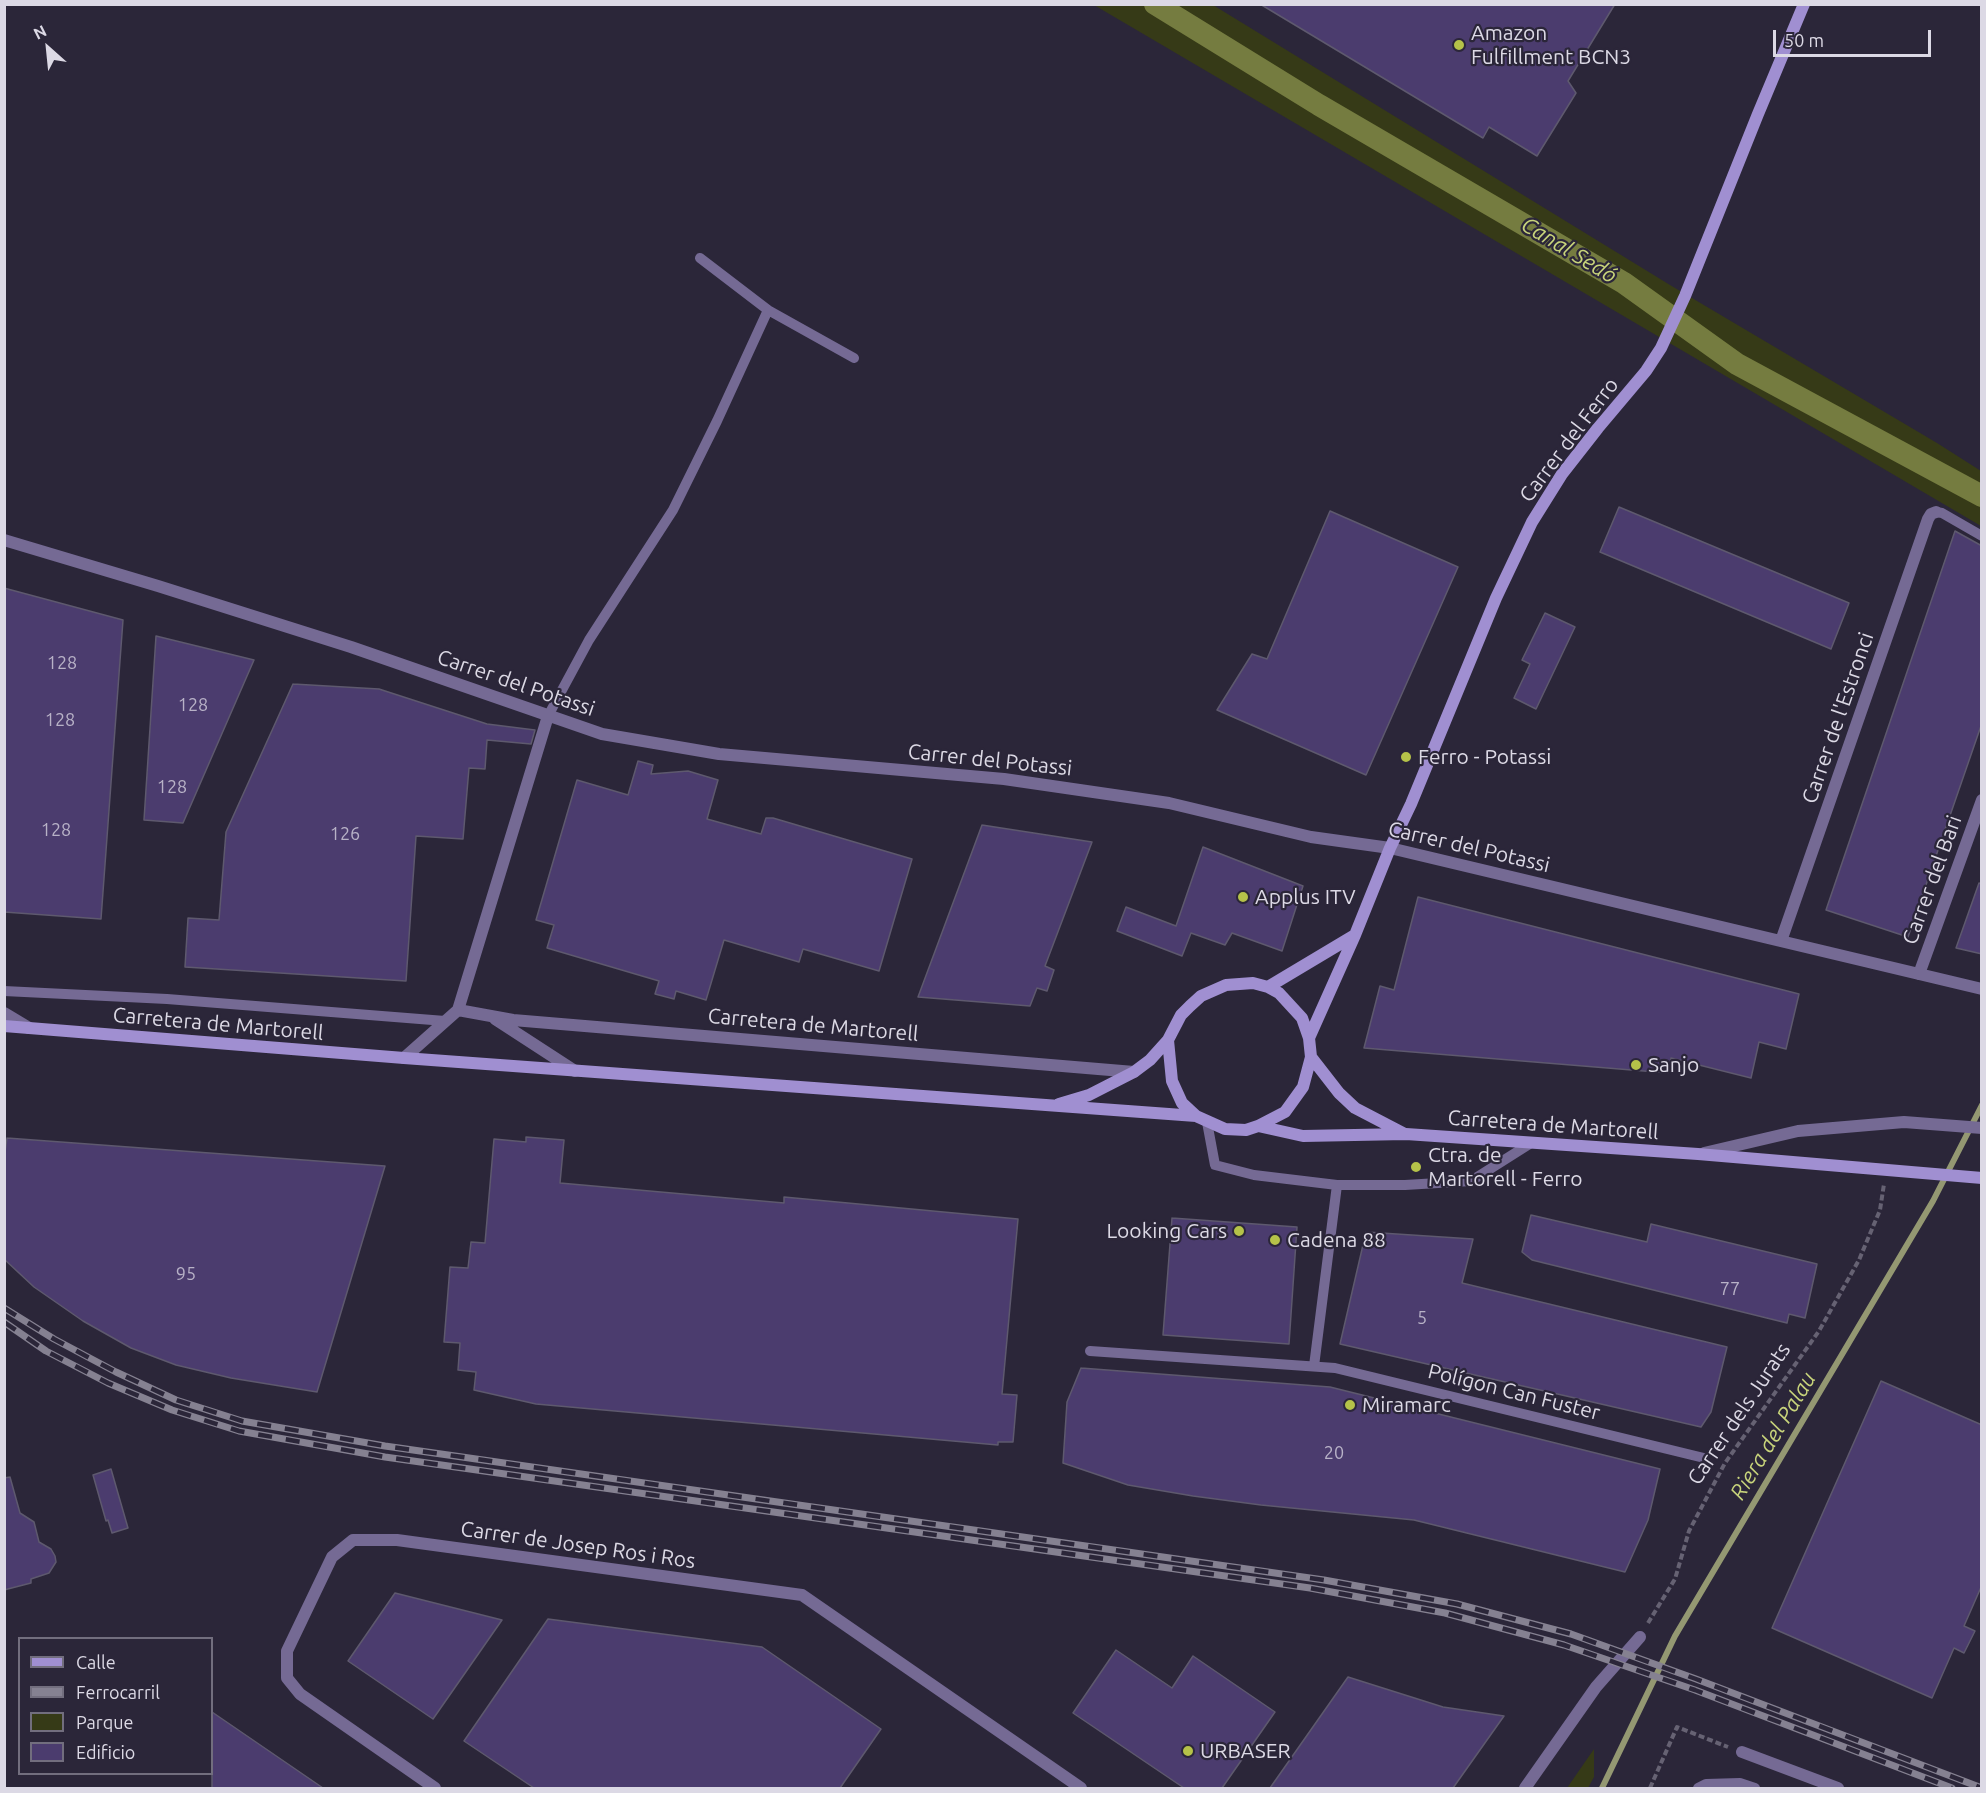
<!DOCTYPE html>
<html>
<head>
<meta charset="utf-8">
<style>
	body { margin:0 }
	#map { position:relative; width:1986px; height:1793px; overflow:hidden; background:#2b2639; font-family:Ubuntu,sans-serif }
	canvas { display:block }
	.frame { position:absolute; inset:0; border:6px solid #dcd9e5; pointer-events:none }
	.legend { position:absolute; left:18px; top:1637px; width:195px; height:138px; box-sizing:border-box; background:#2b2639; border:2px solid #726e7e; margin:0; padding:8px 10px; list-style:none; font-size:18px; color:#dcd9e5 }
	.legend li { display:flex; align-items:center; gap:12px; height:30px }
	.legend b { width:30px; border:2px solid #726e7e }
	.north { position:absolute; left:18px; top:18px; width:60px; height:60px; -webkit-text-stroke:4px #2b2639; paint-order:stroke; rotate:333deg; font-size:16px; font-weight:700; line-height:24px; text-align:center; color:#dcd9e5 }
	.north::after { content:''; display:block; margin:auto; width:21px; height:27px; background:#dcd9e5; clip-path:polygon(50% 0,100% 100%,50% 72%,0 100%) }
	.scale { position:absolute; left:1773px; top:30px; width:158px; height:27px; box-sizing:border-box; border:3px solid #dcd9e5; border-top:0; padding-left:8px; font-size:18px; line-height:21px; white-space:nowrap; color:#dcd9e5; -webkit-text-stroke:4px #2b2639; paint-order:stroke }
</style>
</head>
<body>
<div id="map">
<canvas width="1986" height="1793"></canvas>
<div class="frame"></div>
<ul class="legend">
<li><b style="height:8px;background:#a08fd1"></b>Calle</li>
<li><b style="height:8px;background:#858191"></b>Ferrocarril</li>
<li><b style="height:16px;background:#363a17"></b>Parque</li>
<li><b style="height:16px;background:#4b3c6e"></b>Edificio</li>
</ul>
<div class="north">N</div>
<div class="scale">50 m</div>
</div>
<script>
const context = document.querySelector('canvas').getContext('2d');
context.lineJoin = 'round';
function fill(path, color) {
  context.fillStyle = color;
  context.fill(path, 'evenodd');
}
function toPath(rows) {
  const path = new Path2D();
  for (const r of rows) {
    path.moveTo(r[0], r[1]);
    for (let i = 2; i < r.length; i += 2) path.lineTo(r[i], r[i + 1]);
  }
  return path;
}
function strokePath(path, color, width, dash) {
  context.strokeStyle = color;
  context.lineWidth = width;
  context.lineCap = dash ? 'butt' : 'round';
  context.setLineDash(dash || []);
  context.stroke(path);
}
function write(font, color, halo, rows, align = 'center') {
  context.font = font + ' Ubuntu,sans-serif';
  context.lineWidth = 4.5;
  context.setLineDash([]);
  context.textBaseline = 'middle';
  context.strokeStyle = halo;
  context.fillStyle = color;
  for (const [text, x, y, turn = 0] of rows) {
    context.save();
    context.translate(x, y);
    context.rotate((+turn || 0) * Math.PI / 180);
    context.textAlign = isNaN(turn) ? turn : align;
    if (halo) context.strokeText(text, 0, 0);
    context.fillText(text, 0, 0);
    context.restore();
  }
}
fill(toPath([
	[1094,5,1213,5,1670,285,1937,443,1981,471,1981,526],
	[1594,1749,1594,1777,1588,1788,1567,1788]
]), '#363a17');
strokePath(toPath([
	[1602,1788,1675,1636,1933,1201,1982,1105]
]), '#949872', 6);
strokePath(toPath([
	[1155,4,1319,105,1624,283,1737,364,1982,496]
]), '#757c40', 22);
const building = toPath([
	[1260,4,1615,4,1568,81,1576,93,1537,156,1489,127,1483,138,1260,4],
	[1619,507,1849,603,1831,649,1600,552,1619,507],
	[1330,511,1458,567,1366,775,1217,710,1252,654,1267,659,1330,511],
	[1955,531,1982,546,1982,723,1908,937,1826,910,1955,531],
	[4,588,123,620,101,919,4,912,4,588],
	[1545,613,1575,627,1536,709,1514,698,1530,664,1522,660,1545,613],
	[156,636,254,660,183,823,144,820,156,636],
	[293,684,379,689,487,724,535,730,531,744,487,740,485,769,469,768,463,839,416,836,406,981,185,967,188,918,219,920,226,832,293,684],
	[638,761,653,765,651,774,688,771,718,780,707,819,761,834,766,818,773,818,912,859,879,971,803,949,799,962,724,940,706,1000,676,991,674,999,655,994,659,981,547,948,554,925,536,920,577,780,628,795,638,761],
	[982,825,1092,842,1045,966,1054,970,1047,991,1037,988,1030,1006,918,997,982,825],
	[1203,847,1303,886,1282,951,1232,933,1225,945,1191,933,1182,956,1117,931,1126,907,1176,926,1203,847],
	[1979,883,1982,884,1982,954,1956,948,1979,883],
	[1418,897,1799,994,1786,1049,1759,1042,1751,1078,1671,1058,1668,1073,1364,1048,1380,986,1394,990,1418,897],
	[526,1137,564,1140,560,1183,784,1203,784,1197,1018,1219,1002,1394,1017,1395,1013,1442,998,1442,998,1445,536,1404,474,1390,476,1372,458,1370,460,1343,444,1342,450,1267,468,1268,471,1242,485,1243,494,1139,526,1142,526,1137],
	[7,1138,385,1166,317,1392,231,1378,176,1365,131,1348,83,1321,34,1287,4,1259,4,1159,7,1138],
	[1531,1215,1647,1242,1651,1224,1817,1264,1805,1318,1789,1314,1787,1323,1532,1260,1522,1252,1531,1215],
	[1172,1218,1297,1227,1289,1344,1163,1335,1172,1218],
	[1366,1232,1473,1239,1462,1283,1727,1347,1711,1412,1701,1427,1340,1344,1366,1232],
	[1081,1368,1330,1387,1660,1469,1648,1520,1625,1572,1414,1520,1261,1505,1193,1496,1128,1485,1063,1463,1067,1402,1081,1368],
	[1881,1381,1982,1425,1982,1585,1964,1626,1975,1631,1964,1653,1954,1648,1932,1698,1772,1628,1881,1381],
	[111,1469,128,1528,112,1533,108,1520,106,1521,93,1475,111,1469],
	[10,1477,20,1513,34,1522,39,1542,51,1549,55,1556,56,1562,49,1573,31,1579,31,1583,4,1590,4,1478,10,1477],
	[395,1593,502,1620,433,1719,348,1661,395,1593],
	[548,1619,762,1647,881,1729,840,1788,534,1788,464,1741,548,1619],
	[1116,1650,1172,1688,1193,1656,1275,1712,1222,1788,1184,1788,1073,1713,1116,1650],
	[1348,1677,1443,1707,1504,1716,1453,1788,1270,1788,1348,1677],
	[212,1712,323,1788,212,1788,212,1712]
]);
fill(building, '#4b3c6e');
strokePath(building, '#5e596e', 1.5);
strokePath(toPath([
	[1648,1623,1675,1579,1689,1531,1725,1463,1819,1331,1859,1260,1880,1210,1884,1184],
	[1650,1788,1677,1727,1728,1747]
]), '#666273', 4, [6, 3]);
strokePath(toPath([
	[768,310,854,358],
	[1936,512,1942,513,1982,536],
	[548,716,589,640,673,510,717,421,768,310,700,258],
	[4,991,167,999,445,1021],
	[1207,1122,1215,1165,1254,1175,1337,1185,1314,1366],
	[1337,1185,1405,1185,1471,1181,1531,1143],
	[1090,1351,1335,1368,1704,1458],
	[1698,1788,1706,1784,1740,1783,1755,1788]
]), '#756a94', 10);
strokePath(toPath([
	[4,540,158,586,351,647,602,734,719,754,1004,779,1169,803,1311,837,1390,848,1982,989],
	[1781,941,1928,519,1931,514,1936,512],
	[1919,974,1982,800],
	[458,1010,513,1020,1134,1072],
	[458,1010,548,716],
	[4,1013,29,1028],
	[495,1019,575,1071],
	[404,1058,458,1010],
	[1704,1153,1798,1131,1904,1122,1982,1128],
	[1742,1752,1838,1788],
	[435,1788,300,1694,287,1678,287,1651,332,1557,353,1540,397,1540,802,1595,1081,1788],
	[1525,1788,1596,1687,1640,1637]
]), '#756a94', 12);
strokePath(toPath([
	[1268,987,1355,935],
	[4,1026,404,1058,1196,1116],
	[1309,1038,1355,935,1390,848,1411,804,1496,598,1532,522,1562,474,1598,428,1646,371,1661,348,1685,296,1758,114,1804,4],
	[1311,1057,1339,1093,1355,1108,1403,1133],
	[1059,1104,1089,1095,1134,1072,1150,1060,1168,1040,1181,1015,1190,1006,1201,996,1226,985,1253,983,1268,987,1279,993,1302,1018,1309,1038,1311,1057,1303,1087,1285,1112,1258,1126,1246,1130,1225,1129,1196,1116,1182,1103,1172,1081,1168,1040],
	[1258,1126,1303,1136,1406,1134,1698,1154,1982,1178]
]), '#a08fd1', 12);
const rail = toPath([
	[4,1308,54,1339,116,1372,176,1400,242,1421,385,1446,1324,1580,1457,1604,1571,1634,1696,1679,1982,1788],
	[4,1322,46,1351,108,1383,172,1410,239,1431,385,1457,1310,1588,1445,1613,1564,1645,1695,1690,1952,1788]
]);
strokePath(rail, '#858191', 7);
strokePath(rail, '#2b2639', 4.5, [14]);
for (const [x, y, r, color] of [
	[1459,45,6,"#b5c249"],
	[1406,757,6,"#b5c249"],
	[1243,897,6,"#b5c249"],
	[1636,1065,6,"#b5c249"],
	[1416,1167,6,"#b5c249"],
	[1239,1231,6,"#b5c249"],
	[1275,1240,6,"#b5c249"],
	[1350,1405,6,"#b5c249"],
	[1188,1751,6,"#b5c249"]
]) {
  const dot = new Path2D();
  dot.arc(x, y, r, 0, 2 * Math.PI);
  context.fillStyle = color;
  context.fill(dot);
  strokePath(dot, '#2b2639', 2);
}
write('18px', '#b8b2c7', null, [
	["128",62,663],
	["128",193,705],
	["128",60,720],
	["128",172,787],
	["128",56,830],
	["126",345,834],
	["95",186,1274],
	["77",1730,1289],
	["5",1422,1318],
	["20",1334,1453]
]);
write('21px', '#dcd9e5', '#2b2639', [
	["Amazon",1471,33],
	["Fulfillment BCN3",1471,57],
	["Ferro - Potassi",1418,757],
	["Applus ITV",1255,897],
	["Sanjo",1648,1065],
	["Ctra. de",1428,1155],
	["Martorell - Ferro",1428,1179],
	["Looking Cars",1227,1231,"right"],
	["Cadena 88",1287,1240],
	["Miramarc",1362,1405],
	["URBASER",1200,1751]
], 'left');
write('21px', '#dcd9e5', '#2b2639', [
	["Carrer del Ferro",1569,440,-53],
	["Carrer del Potassi",516,683,19],
	["Carrer de l'Estronci",1838,718,-71],
	["Carrer del Potassi",990,760,6],
	["Carrer del Potassi",1469,847,13],
	["Carrer del Bari",1932,880,-70],
	["Carretera de Martorell",218,1024,5],
	["Carretera de Martorell",813,1025,5],
	["Carretera de Martorell",1553,1125,4],
	["Polígon Can Fuster",1514,1392,14],
	["Carrer dels Jurats",1739,1414,-56],
	["Carrer de Josep Ros i Ros",578,1545,8]
]);
write('italic 22px', '#c8d47b', '#2b2639', [
	["Canal Sedó",1569,250,31],
	["Riera del Palau",1773,1436,-59]
]);
</script>
</body>
</html>
